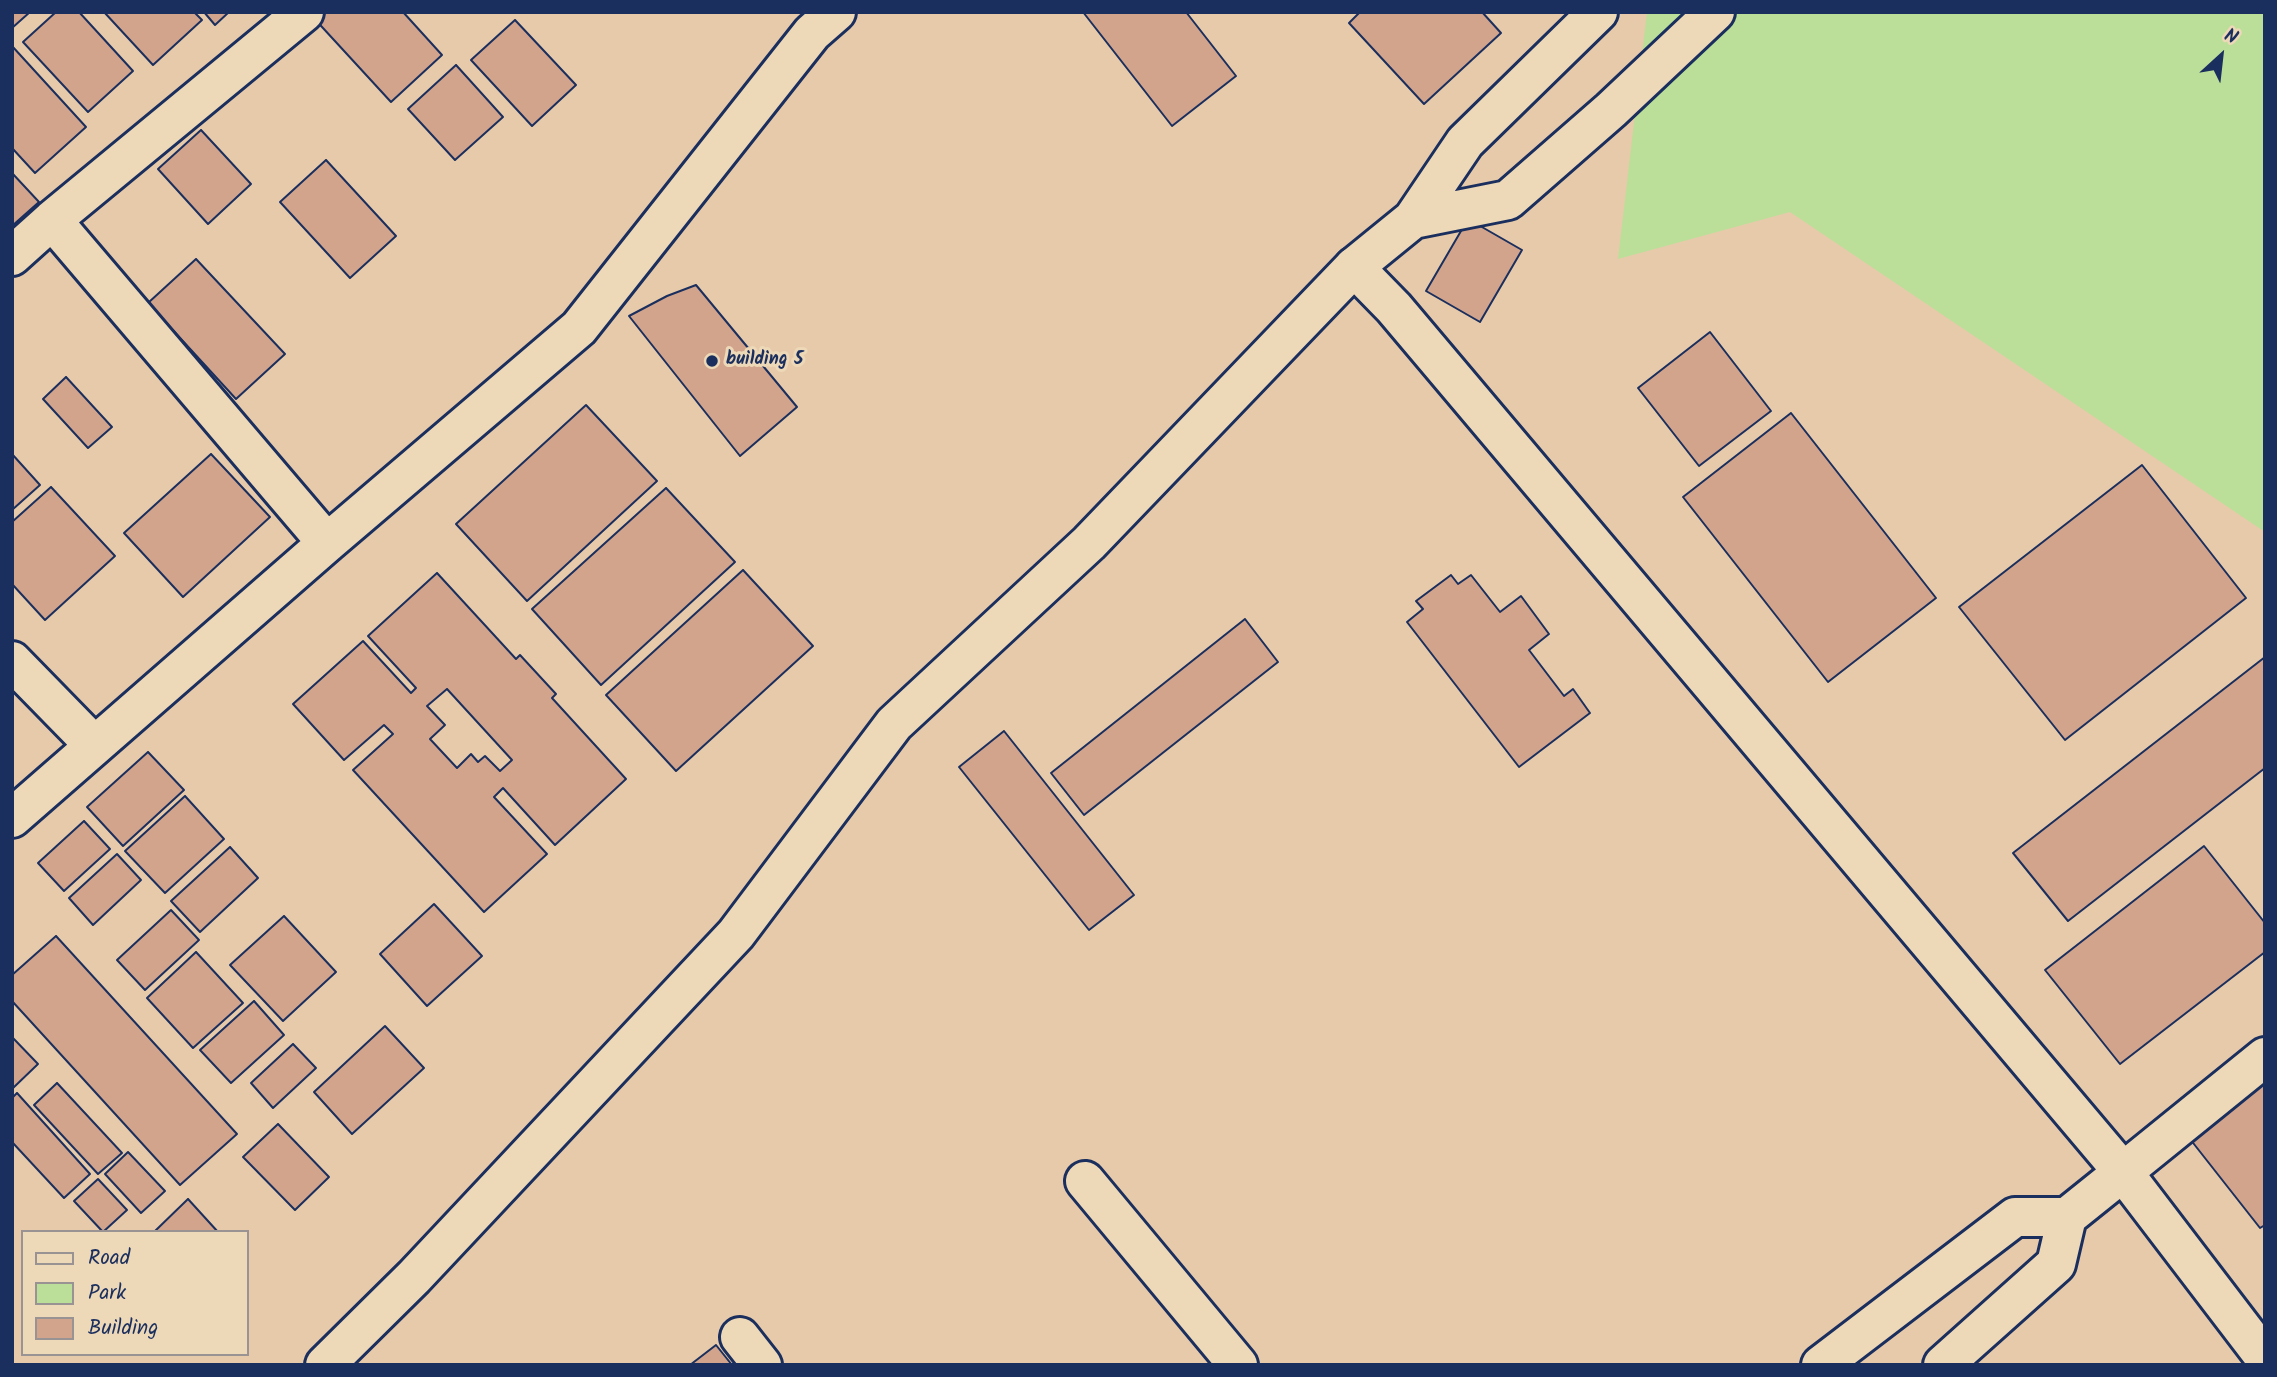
<!DOCTYPE html>
<html>
<head>
<meta charset="utf-8">
<style>
	body { margin:0 }
	#map { position:relative; width:2277px; height:1377px; overflow:hidden; background:#e7caaa; font-family:Kalam,sans-serif }
	canvas { display:block }
	.frame { position:absolute; inset:0; border:14px solid #1b2f5e; pointer-events:none }
	.legend { position:absolute; left:21px; top:1230px; width:228px; height:126px; box-sizing:border-box; background:#edd8b7; border:2px solid #999493; margin:0; padding:9px 12px; list-style:none; font-size:21px; color:#1b2f5e }
	.legend li { display:flex; align-items:center; gap:14px; height:35px }
	.legend b { width:35px; border:2px solid #999493 }
	.north { position:absolute; left:2186px; top:21px; width:70px; height:70px; -webkit-text-stroke:5px #edd8b7; paint-order:stroke; rotate:27deg; font-size:19px; font-weight:700; line-height:28px; text-align:center; color:#1b2f5e }
	.north::after { content:''; display:block; margin:auto; width:24px; height:32px; background:#1b2f5e; clip-path:polygon(50% 0,100% 100%,50% 72%,0 100%) }
</style>
</head>
<body>
<div id="map">
<canvas width="2277" height="1377"></canvas>
<div class="frame"></div>
<ul class="legend">
<li><b style="height:9px;background:#edd8b7"></b>Road</li>
<li><b style="height:19px;background:#bbdf99"></b>Park</li>
<li><b style="height:19px;background:#d2a48b"></b>Building</li>
</ul>
<div class="north">N</div>
</div>
<script>
const context = document.querySelector('canvas').getContext('2d');
context.lineJoin = 'round';
function fill(path, color) {
  context.fillStyle = color;
  context.fill(path, 'evenodd');
}
function toPath(rows) {
  const path = new Path2D();
  for (const r of rows) {
    path.moveTo(r[0], r[1]);
    for (let i = 2; i < r.length; i += 2) path.lineTo(r[i], r[i + 1]);
  }
  return path;
}
function strokePath(path, color, width, dash) {
  context.strokeStyle = color;
  context.lineWidth = width;
  context.lineCap = dash ? 'butt' : 'round';
  context.setLineDash(dash || []);
  context.stroke(path);
}
function write(font, color, halo, rows, align = 'center') {
  context.font = font + ' Kalam,sans-serif';
  context.lineWidth = 6;
  context.setLineDash([]);
  context.textBaseline = 'middle';
  context.strokeStyle = halo;
  context.fillStyle = color;
  for (const [text, x, y, turn = 0] of rows) {
    context.save();
    context.translate(x, y);
    context.rotate((+turn || 0) * Math.PI / 180);
    context.textAlign = isNaN(turn) ? turn : align;
    if (halo) context.strokeText(text, 0, 0);
    context.fillText(text, 0, 0);
    context.restore();
  }
}
fill(toPath([
	[1647,12,2265,12,2265,532,1790,212,1618,259]
]), '#bbdf99');
const building = toPath([
	[12,12,30,12,12,28,12,12],
	[56,12,79,12,133,71,88,112,23,42,56,12],
	[104,12,194,12,202,20,153,65,104,12],
	[204,12,229,12,215,25,204,12],
	[314,12,403,12,442,55,391,102,311,15,314,12],
	[1083,12,1186,12,1236,76,1172,126,1083,12],
	[1360,12,1482,12,1501,33,1424,104,1349,23,1360,12],
	[515,20,576,85,532,126,471,60,515,20],
	[12,46,86,127,35,173,12,148,12,46],
	[456,65,503,117,455,160,408,109,456,65],
	[201,130,251,184,208,224,158,169,201,130],
	[326,160,396,236,350,278,280,202,326,160],
	[12,173,39,202,12,226,12,173],
	[1468,219,1522,250,1480,322,1426,291,1468,219],
	[196,259,285,354,236,399,148,303,196,259],
	[696,285,797,407,740,456,629,316,667,296,696,285],
	[1710,332,1771,411,1699,466,1638,388,1710,332],
	[66,377,112,427,88,448,43,399,66,377],
	[586,405,657,481,527,601,456,524,586,405],
	[1791,413,1936,598,1828,682,1683,497,1791,413],
	[12,454,40,485,12,510,12,454],
	[211,454,270,517,183,597,124,533,211,454],
	[2142,465,2246,598,2065,740,1959,607,2142,465],
	[51,487,115,556,45,620,12,584,12,522,51,487],
	[666,488,735,562,601,685,532,609,666,488],
	[743,570,813,646,676,771,606,695,743,570],
	[437,573,516,659,520,655,556,694,552,698,626,779,555,845,503,788,494,797,547,854,484,912,353,770,393,734,384,725,344,760,293,704,363,641,411,693,416,688,368,636,437,573],
	[447,689,512,760,500,771,485,756,478,762,471,754,457,768,430,739,445,725,427,706,447,689],
	[1451,575,1458,584,1471,575,1500,612,1521,596,1549,634,1529,650,1564,696,1573,689,1590,713,1519,767,1407,622,1423,609,1416,601,1451,575],
	[1245,619,1278,662,1084,815,1051,773,1245,619],
	[2265,657,2265,768,2068,921,2013,853,2265,657],
	[1004,731,1134,895,1089,930,959,767,1004,731],
	[148,752,184,790,123,846,87,807,148,752],
	[185,796,224,839,165,893,125,851,185,796],
	[84,821,110,849,64,891,38,863,84,821],
	[2204,846,2265,923,2265,952,2120,1064,2045,970,2204,846],
	[230,847,258,878,200,932,171,901,230,847],
	[117,854,141,880,93,925,69,898,117,854],
	[434,904,482,956,427,1006,380,954,434,904],
	[171,910,199,940,145,990,117,960,171,910],
	[284,916,336,972,283,1021,230,965,284,916],
	[56,936,237,1134,180,1185,12,1001,12,975,56,936],
	[196,952,243,1003,193,1048,147,998,196,952],
	[254,1001,284,1035,231,1083,200,1050,254,1001],
	[385,1026,424,1068,352,1134,314,1092,385,1026],
	[12,1037,38,1064,12,1089,12,1037],
	[293,1044,316,1068,273,1108,251,1083,293,1044],
	[2265,1081,2265,1225,2260,1228,2190,1139,2265,1081],
	[57,1083,122,1153,98,1174,34,1105,57,1083],
	[17,1093,90,1174,64,1198,12,1142,12,1098,17,1093],
	[278,1124,329,1177,295,1210,243,1157,278,1124],
	[128,1152,165,1191,141,1213,105,1174,128,1152],
	[98,1179,127,1210,103,1232,74,1201,98,1179],
	[188,1199,218,1232,154,1232,188,1199],
	[716,1345,732,1365,690,1365,716,1345]
]);
fill(building, '#d2a48b');
strokePath(building, '#1b2f5e', 2);
const minor = toPath([
	[52,220,327,543],
	[12,256,52,220,304,12],
	[12,661,94,745],
	[12,818,327,543,579,328,812,33,836,12],
	[2265,1057,2123,1172,2265,1358],
	[1085,1181,1238,1365],
	[740,1337,762,1365],
	[325,1365,414,1277,736,934,894,724,1089,543,1354,267]
]);
const tertiary = toPath([
	[1598,12,1465,142,1413,219,1354,267,1394,308,2123,1172,2067,1217,2056,1264,1943,1365],
	[1413,219,1508,200,1611,110,1715,12],
	[1821,1365,2015,1217,2067,1217]
]);
strokePath(minor, '#1b2f5e', 44);
strokePath(tertiary, '#1b2f5e', 44);
strokePath(minor, '#edd8b7', 38);
strokePath(tertiary, '#edd8b7', 38);
for (const [x, y, r, color] of [
	[712,361,7,"#1b2f5e"]
]) {
  const dot = new Path2D();
  dot.arc(x, y, r, 0, 2 * Math.PI);
  context.fillStyle = color;
  context.fill(dot);
  strokePath(dot, '#edd8b7', 2.5);
}
write('bold 18px', '#1b2f5e', '#edd8b7', [
	["building 5",726,361]
], 'left');
</script>
</body>
</html>
